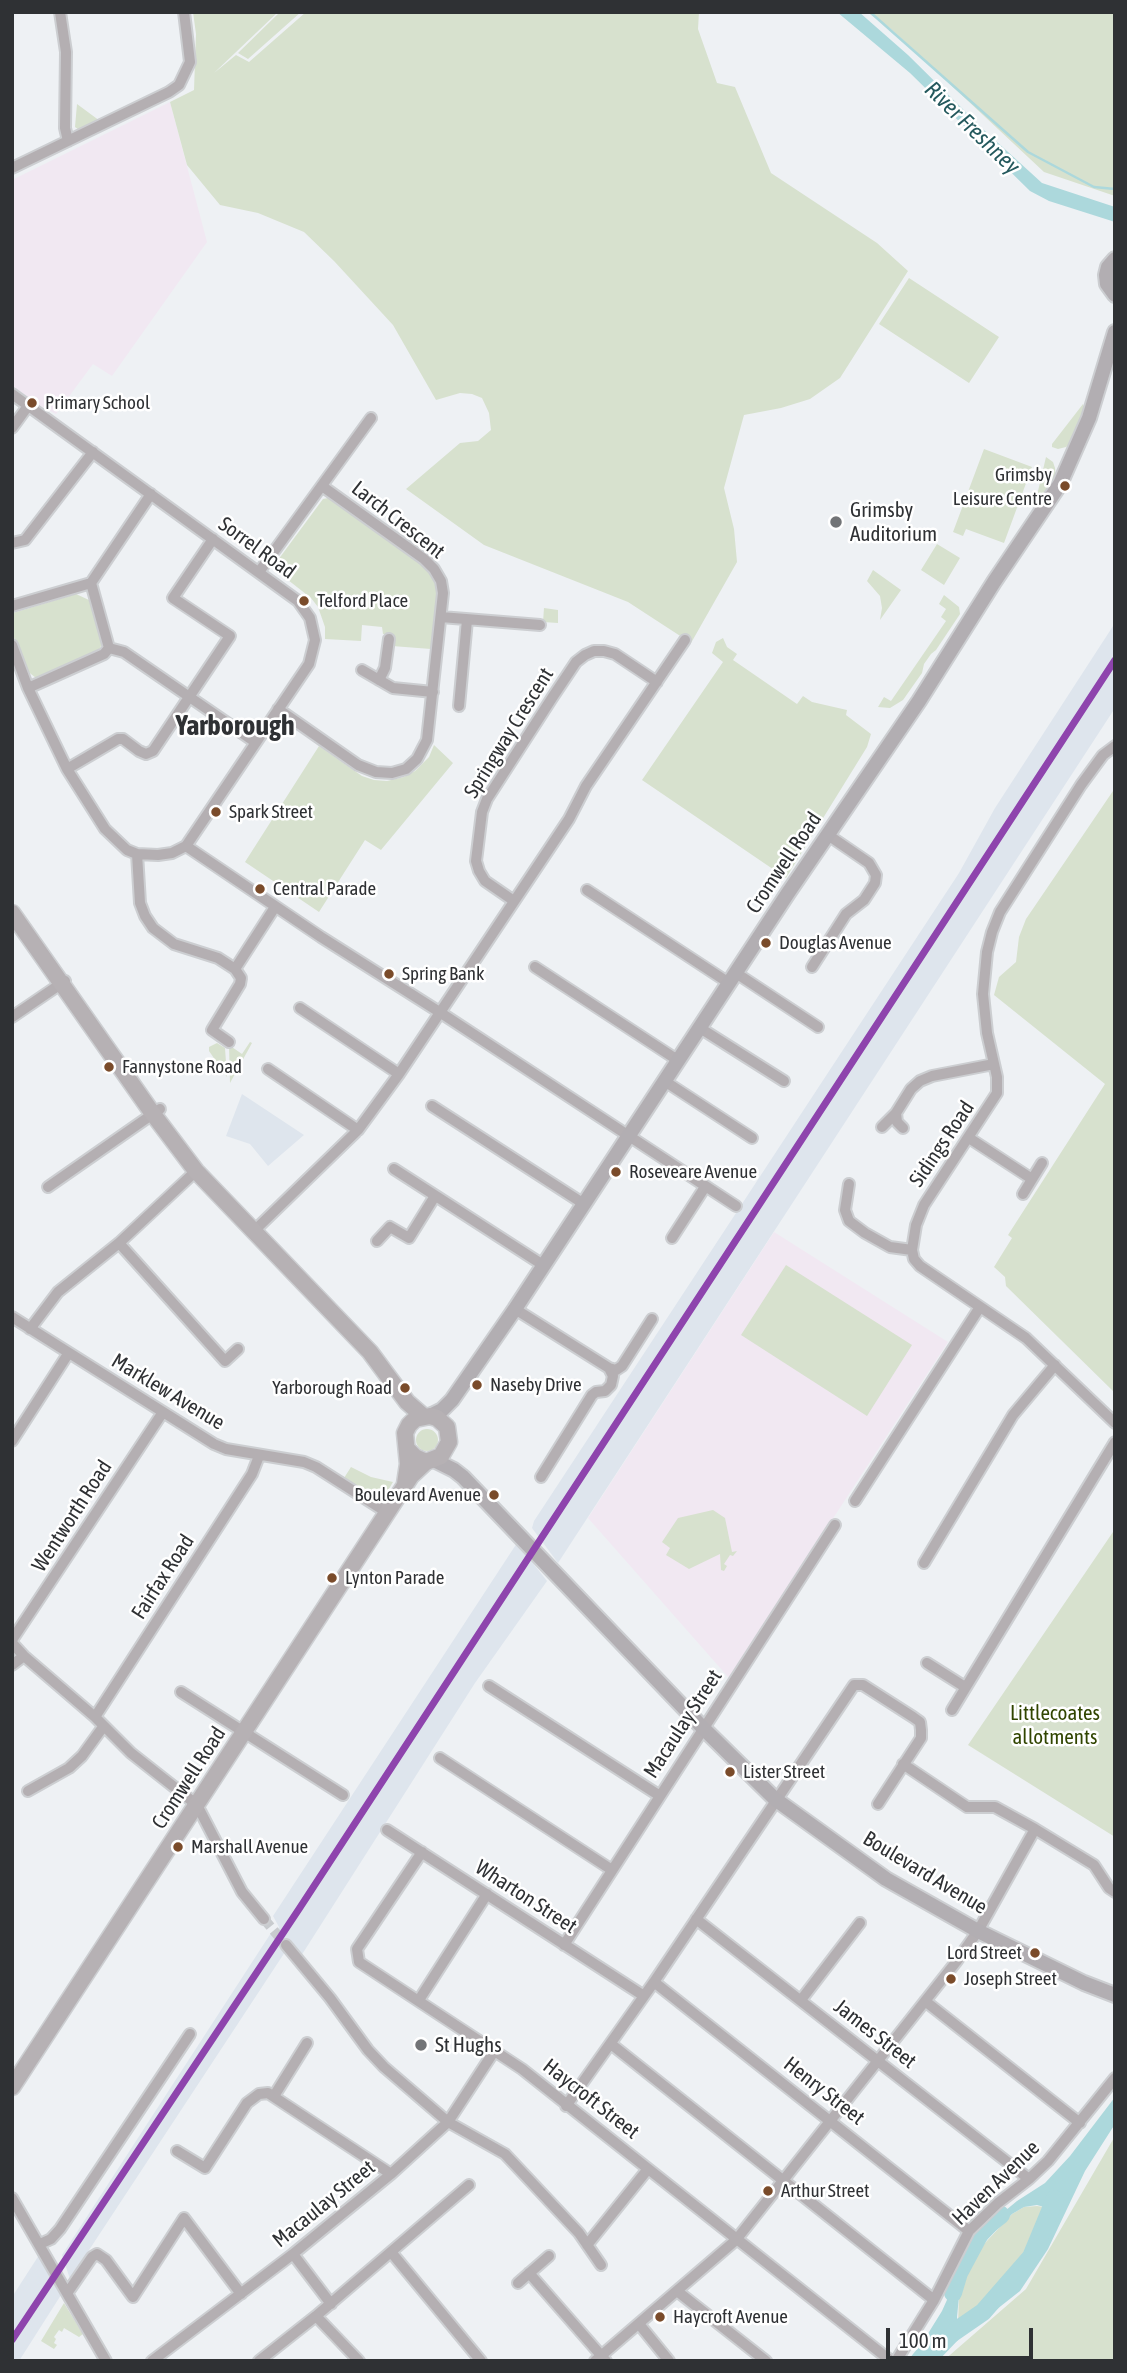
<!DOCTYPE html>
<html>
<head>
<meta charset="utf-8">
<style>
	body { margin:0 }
	#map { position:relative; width:1127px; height:2373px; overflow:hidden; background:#eef1f4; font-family:"Asap Condensed",sans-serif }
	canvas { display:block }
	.frame { position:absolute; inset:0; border:14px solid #2f3134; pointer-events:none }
	.scale { position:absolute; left:886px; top:2328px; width:147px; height:32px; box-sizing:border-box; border:4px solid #2f3134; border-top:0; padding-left:9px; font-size:21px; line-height:24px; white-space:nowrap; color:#2f3134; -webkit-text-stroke:5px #fff; paint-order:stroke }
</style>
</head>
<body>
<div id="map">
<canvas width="1127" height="2373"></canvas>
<div class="frame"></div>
<div class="scale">100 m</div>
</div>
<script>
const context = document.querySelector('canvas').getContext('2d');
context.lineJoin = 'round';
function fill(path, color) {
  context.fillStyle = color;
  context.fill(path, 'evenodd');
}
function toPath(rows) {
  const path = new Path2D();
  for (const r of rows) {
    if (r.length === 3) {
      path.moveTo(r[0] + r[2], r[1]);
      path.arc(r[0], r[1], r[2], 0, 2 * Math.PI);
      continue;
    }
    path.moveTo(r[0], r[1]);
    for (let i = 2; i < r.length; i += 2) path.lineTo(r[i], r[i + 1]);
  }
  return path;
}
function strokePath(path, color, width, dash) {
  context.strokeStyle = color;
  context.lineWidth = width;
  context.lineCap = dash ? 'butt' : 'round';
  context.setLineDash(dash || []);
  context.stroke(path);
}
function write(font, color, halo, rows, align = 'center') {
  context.font = font + ' "Asap Condensed",sans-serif';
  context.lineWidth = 5;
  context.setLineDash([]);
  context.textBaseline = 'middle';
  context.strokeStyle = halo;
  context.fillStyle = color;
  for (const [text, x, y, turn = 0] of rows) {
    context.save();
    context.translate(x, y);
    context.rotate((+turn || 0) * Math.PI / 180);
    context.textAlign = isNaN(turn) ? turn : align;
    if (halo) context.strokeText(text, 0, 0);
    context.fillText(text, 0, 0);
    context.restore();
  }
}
fill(toPath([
	[1115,623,1115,708,558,1563,532,1528,534,1521,959,873,995,808],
	[242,1094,304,1135,268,1166,250,1144,226,1136],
	[517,1543,547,1581,475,1683,301,1956,286,1938,280,1948,285,1952,70,2279,62,2255,271,1933,274,1935,279,1927,273,1916],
	[41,2252,52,2271,61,2295,19,2361,12,2361,12,2297]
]), '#dee5ed');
fill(toPath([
	[170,102,207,242,112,376,93,364,56,414,41,406,12,386,12,180],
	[774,1232,948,1342,729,1678,588,1518]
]), '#f1e8f2');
fill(toPath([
	[193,12,278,12,214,73,236,55,249,62,306,12,699,12,698,29,717,83,735,87,771,173,877,243,908,271,840,378,810,399,781,408,744,415,724,488,734,529,737,562,691,643,628,602,484,545,406,489,460,443,478,441,491,430,489,413,482,398,472,394,460,393,436,400,393,325,334,261,304,232,258,213,220,205,187,165,170,102,194,90,196,34],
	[280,12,301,12,248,59,238,53],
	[867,12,1115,12,1115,196,1044,172,891,29],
	[77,104,100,121,79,130,75,127],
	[909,278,999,337,969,383,879,324],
	[1083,404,1085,409,1073,441,1066,447,1058,449,1052,447,1052,444],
	[984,449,1032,467,1004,543,966,529,963,536,953,532],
	[1046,457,1053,462,1055,468,1056,478,1031,521],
	[328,498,425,565,436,584,437,598,431,649,392,646,394,635,383,634,382,627,362,625,361,641,325,639,325,627,318,607,311,598,274,569,275,564,323,499],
	[937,544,960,558,944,585,921,570],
	[873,570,901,590,880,620,882,608,880,596,867,581],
	[76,594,89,600,103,643,98,651,36,678,26,670,12,632,13,613],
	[944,595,959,607,960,614,936,650,931,654,924,664,922,673,903,700,890,708,878,707,884,697,891,701,946,621,941,617,946,609,939,604],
	[544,608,558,610,558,623,543,622],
	[723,638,727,647,737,654,733,660,797,704,803,696,812,702,847,710,846,715,871,734,867,747,786,878,642,780,723,662,712,653,716,642],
	[434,745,453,763,381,850,365,840,319,912,245,862,319,746,362,776,374,780,387,781,404,777,415,771,429,757],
	[1115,788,1115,1393,1006,1286,1005,1277,994,1267,1012,1238,1008,1235,1105,1084,994,995,999,977,1016,962,1019,937,1026,919],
	[250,1042,252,1043,230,1083,229,1045,242,1054],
	[217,1043,225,1048,227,1077,209,1051,209,1047],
	[786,1265,912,1345,867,1416,741,1335],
	[427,1440,11],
	[351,1467,371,1477,393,1482,387,1492,378,1494,375,1498,344,1478],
	[713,1510,725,1518,732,1552,737,1551,733,1556,730,1555,724,1564,727,1566,724,1571,721,1570,720,1554,689,1569,666,1555,670,1548,662,1542,678,1518],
	[1115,1529,1115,1837,968,1745],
	[1115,2136,1115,2361,943,2361,1026,2289],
	[1037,2206,1044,2207,1049,2213,1031,2257,983,2312,958,2325,959,2296,966,2273,973,2261,985,2243,1012,2214,1024,2207],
	[64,2303,83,2334,79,2337,64,2328,62,2332,59,2330,54,2337,56,2339,54,2343,57,2345,54,2349,41,2341]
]), '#d7e1ce');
fill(toPath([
	[837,12,859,12,908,55,985,131,1042,183,1115,207,1115,222,1049,201,1030,191,910,73],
	[1115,2097,1115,2124,1085,2171,1048,2249,1020,2291,959,2339,938,2361,911,2361,942,2311,959,2273,982,2230,1017,2201,1045,2183,1070,2156],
	[1037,2205,1044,2207,1049,2213,1031,2257,983,2312,968,2322,958,2326,957,2317,959,2296,965,2273,972,2260,984,2243,1012,2214,1024,2207]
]), '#acd8dc');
strokePath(toPath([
	[870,12,1028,152,1094,187,1115,189]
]), '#acd8dc', 2.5);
strokePath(toPath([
	[953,2293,959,2273,982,2230,1001,2215],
	[919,2361,928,2350,983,2312,1031,2257,1055,2199]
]), '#acd8dc', 18);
strokePath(toPath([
	[264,1919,286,1945]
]), '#c8cbce', 10, [10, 5]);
const street = toPath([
	[60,12,66,52,65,128,68,141],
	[12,168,169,92,179,85,190,62,184,12],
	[12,394,298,601,310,618,315,640,309,664,186,846,172,853,158,855,137,854,127,850,105,829,67,769,28,688,12,645],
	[12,428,28,406],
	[12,543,25,540,93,452],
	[259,572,371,418],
	[91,583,151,494],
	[12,606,91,583,109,648,104,654,28,688],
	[441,617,540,625],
	[109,648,124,652,255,742],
	[362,670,393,688,433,692],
	[379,680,385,668,389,639],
	[459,706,467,620],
	[278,709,358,765,376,772,392,773,406,769,417,759,427,740,443,593,441,581,434,569,424,559,322,486],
	[1115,746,1103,755,1081,785,1000,912,992,932,987,952,983,994,987,1033,997,1077,997,1093,924,1205,916,1225,912,1250,914,1259,920,1266,1026,1338,1115,1423],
	[67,769,118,739,123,739,139,751,146,754,153,751,230,636,173,598,213,539],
	[186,846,321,937,441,1013,736,1206],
	[137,854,140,903,145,916,153,928,174,944,218,958,235,969],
	[587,890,729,983],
	[514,901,485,881,479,871,476,861,482,812,487,799,552,698,576,662,585,655,594,651,604,651,615,654,657,682],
	[535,967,679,1061],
	[812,967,846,914,864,900,875,883,876,875,869,863,828,835],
	[736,973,818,1027],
	[300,1008,399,1074],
	[12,1017,65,981],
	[700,1028,784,1081],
	[229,1042,212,1030,240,984,241,978,235,969,275,907],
	[268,1069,358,1130],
	[666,1082,752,1138],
	[432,1106,584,1204],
	[896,1113,897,1122,903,1128],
	[882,1127,896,1113,911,1089,920,1081,932,1076,994,1064],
	[969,1138,1032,1179],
	[394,1169,543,1265],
	[849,1184,845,1210,849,1221,865,1233,890,1247,912,1250],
	[48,1187,160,1109],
	[1023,1194,1042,1163],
	[254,1231,358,1130,399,1074,569,819,586,786,685,640],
	[672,1238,705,1187],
	[377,1241,390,1227,409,1238,435,1196],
	[119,1243,225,1361,238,1349],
	[515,1309,609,1368,616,1370,622,1366,652,1319],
	[12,1317,214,1444,226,1449,304,1462,316,1467,388,1513],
	[30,1329,58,1292,119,1243,196,1171],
	[12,1441,68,1354],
	[541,1477,592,1395,596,1392,605,1391,611,1385,613,1376,609,1368],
	[855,1501,980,1307],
	[924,1563,1013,1415,1055,1365],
	[12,1640,163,1412],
	[12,1643,24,1656,95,1717,131,1753,197,1805,242,1892,264,1919],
	[927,1663,965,1687],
	[12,1665,24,1656],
	[489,1686,660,1796],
	[181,1692,343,1795],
	[952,1710,1115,1442],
	[95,1717,252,1474,259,1456],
	[440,1758,612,1870],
	[903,1764,967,1807,995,1807,1035,1829,1094,1865,1109,1888,1115,1892],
	[28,1791,69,1768,82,1756,103,1727],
	[387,1830,644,1996],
	[422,1852,357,1949,359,1962,522,2069,891,2361],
	[696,1919,1029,2179],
	[286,1945,330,1998,368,2050,384,2067,448,2122,505,2154,579,2233,601,2265],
	[564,1945,835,1525],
	[654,1982,969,2231],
	[419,2000,487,1894],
	[801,2000,860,1923],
	[925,2001,1080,2123],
	[611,2044,934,2300],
	[274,2096,307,2043],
	[566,2106,654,1982,854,1685,863,1685,913,1717,920,1722,921,1730,921,1738,878,1804],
	[177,2151,205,2168,247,2103,259,2094,268,2093,391,2174],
	[12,2198,106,2361],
	[40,2244,51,2239,60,2229,190,2034],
	[587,2245,648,2169],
	[391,2252,481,2361],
	[293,2254,331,2304],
	[529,2273,606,2361],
	[518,2283,549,2256],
	[677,2291,766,2361],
	[68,2292,92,2257,97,2254,106,2260,133,2297,184,2218,241,2294],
	[316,2316,359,2361],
	[639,2324,669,2361],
	[152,2361,293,2254,391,2174,448,2122,495,2050],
	[259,2361,316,2316,469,2185],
	[595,2361,736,2240,956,1962,978,1931,1035,1829],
	[896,2361,934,2300,969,2231,998,2203,1029,2179,1048,2161,1115,2078]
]);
const secondary = toPath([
	[1115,259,1108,267,1106,275,1107,284,1115,295],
	[430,1416,442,1410,452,1400,515,1309,788,893,919,701,994,582,1060,484,1089,418,1115,332],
	[434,1460,454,1470,463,1477,703,1728,775,1799,886,1879,978,1931,1084,1983,1115,1995]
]);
const primary = toPath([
	[12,913,153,1114,196,1171,370,1352,407,1402,423,1416],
	[405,1484,408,1464,405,1433,409,1425,415,1419,430,1416,437,1418,447,1427,449,1442,441,1456,426,1462,415,1457,408,1450],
	[12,2087,411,1476,426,1462]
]);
strokePath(street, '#ccced1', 14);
strokePath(secondary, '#ccced1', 18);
strokePath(primary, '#ccced1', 19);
strokePath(street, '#b4afb2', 10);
strokePath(secondary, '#b2aeb2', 14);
strokePath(primary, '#b6b1b4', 16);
strokePath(toPath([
	[12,2340,299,1909,1115,660]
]), '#8e44ad', 7);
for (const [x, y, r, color] of [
	[32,403,6,"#7a4b2a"],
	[1065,486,6,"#7a4b2a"],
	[836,522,7,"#727477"],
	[304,601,6,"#7a4b2a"],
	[216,812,6,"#7a4b2a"],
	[260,889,6,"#7a4b2a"],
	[766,943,6,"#7a4b2a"],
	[389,974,6,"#7a4b2a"],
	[109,1067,6,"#7a4b2a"],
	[616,1172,6,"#7a4b2a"],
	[477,1385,6,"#7a4b2a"],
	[405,1388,6,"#7a4b2a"],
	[494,1495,6,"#7a4b2a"],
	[332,1578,6,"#7a4b2a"],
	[730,1772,6,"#7a4b2a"],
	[178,1847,6,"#7a4b2a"],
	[1035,1953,6,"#7a4b2a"],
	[951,1979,6,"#7a4b2a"],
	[421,2045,7,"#727477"],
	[768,2191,6,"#7a4b2a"],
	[660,2317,6,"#7a4b2a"]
]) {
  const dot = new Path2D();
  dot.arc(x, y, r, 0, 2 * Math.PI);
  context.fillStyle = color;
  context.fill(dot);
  strokePath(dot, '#fff', 2.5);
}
write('19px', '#2f3134', '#fff', [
	["Primary School",45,403],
	["Grimsby",1052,475,"right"],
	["Leisure Centre",1052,499,"right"],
	["Telford Place",317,601],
	["Spark Street",229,812],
	["Central Parade",273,889],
	["Douglas Avenue",779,943],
	["Spring Bank",402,974],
	["Fannystone Road",122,1067],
	["Roseveare Avenue",629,1172],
	["Naseby Drive",490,1385],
	["Yarborough Road",392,1388,"right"],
	["Boulevard Avenue",481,1495,"right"],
	["Lynton Parade",345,1578],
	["Lister Street",743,1772],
	["Marshall Avenue",191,1847],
	["Lord Street",1022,1953,"right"],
	["Joseph Street",964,1979],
	["Arthur Street",781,2191],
	["Haycroft Avenue",673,2317]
], 'left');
write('21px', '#2f3134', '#fff', [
	["Grimsby",850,510],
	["Auditorium",850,534],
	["St Hughs",435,2045]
], 'left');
write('21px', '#2f3134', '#fff', [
	["Larch Crescent",398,520,38],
	["Sorrel Road",257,548,36],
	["Springway Crescent",509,733,-58],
	["Cromwell Road",784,863,-56],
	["Sidings Road",942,1144,-56],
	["Marklew Avenue",168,1392,31],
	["Wentworth Road",72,1516,-57],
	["Fairfax Road",163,1577,-57],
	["Macaulay Street",683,1724,-57],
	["Cromwell Road",189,1778,-57],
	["Boulevard Avenue",925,1873,31],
	["Wharton Street",526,1897,33],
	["James Street",875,2034,38],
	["Henry Street",824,2091,38],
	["Haycroft Street",591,2099,38],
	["Haven Avenue",996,2183,-44],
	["Macaulay Street",324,2204,-39]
]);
write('21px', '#314500', '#fff', [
	["Littlecoates",1055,1713],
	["allotments",1055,1737]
]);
write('italic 23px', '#24595d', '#fff', [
	["River Freshney",972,128,44]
]);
write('bold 28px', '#2f3134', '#fff', [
	["Yarborough",235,726]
]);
</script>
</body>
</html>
